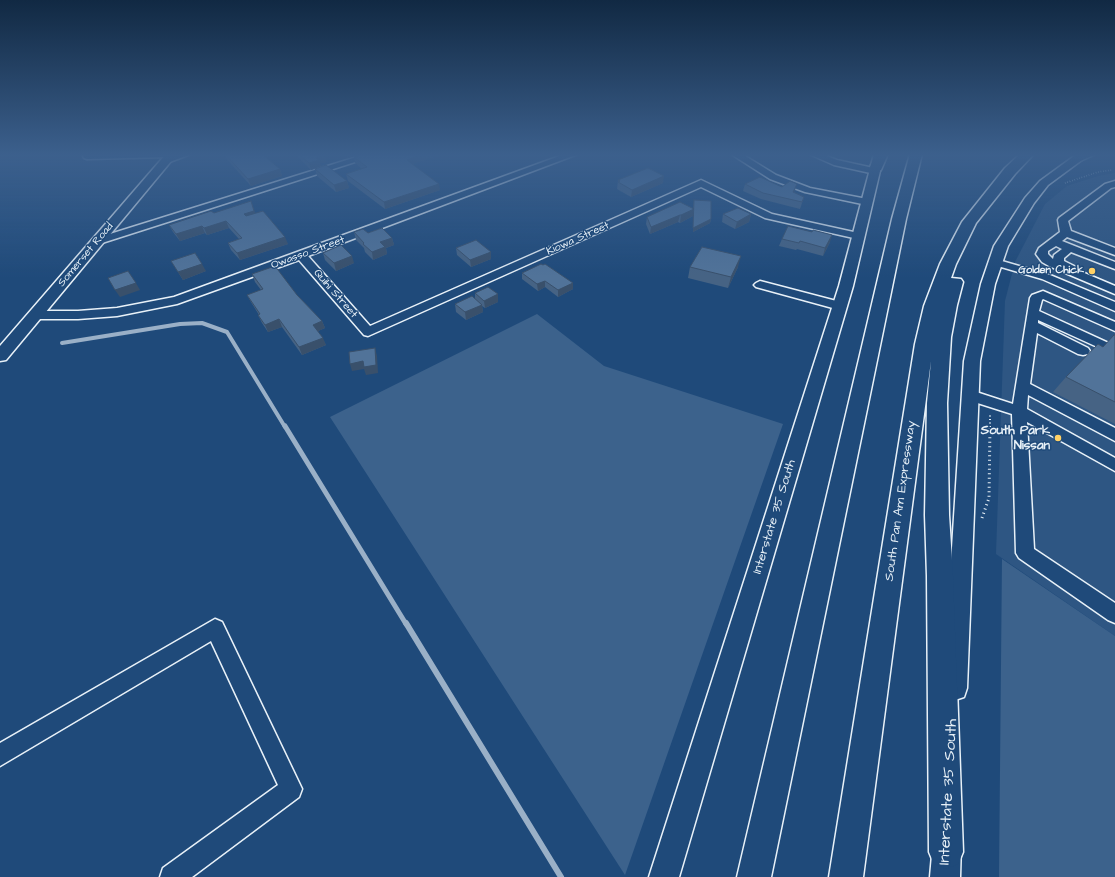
<!DOCTYPE html>
<html>
<head>
<meta charset="utf-8">
<style>
	body { margin:0 }
	canvas { display:block; background:#1f4a7a }
</style>
</head>
<body>
<canvas width="1115" height="877"></canvas>
<script>
const context = document.querySelector('canvas').getContext('2d');
context.lineJoin = 'round';
function fill(path, color) {
  context.fillStyle = color;
  context.fill(path, 'evenodd');
}
function toPath(rows) {
  const path = new Path2D();
  for (const r of rows) {
    path.moveTo(r[0], r[1]);
    for (let i = 2; i < r.length; i += 2) path.lineTo(r[i], r[i + 1]);
  }
  return path;
}
function strokePath(path, color, width, dash) {
  context.strokeStyle = color;
  context.lineWidth = width;
  context.lineCap = dash ? 'butt' : 'round';
  context.setLineDash(dash || []);
  context.stroke(path);
}
function write(font, color, halo, rows, align = 'center') {
  context.font = font + ' "Architects Daughter",sans-serif';
  context.lineWidth = 3;
  context.setLineDash([]);
  context.textBaseline = 'middle';
  context.strokeStyle = halo;
  context.fillStyle = color;
  for (const [text, x, y, turn = 0] of rows) {
    context.save();
    context.translate(x, y);
    context.rotate((+turn || 0) * Math.PI / 180);
    context.textAlign = isNaN(turn) ? turn : align;
    if (halo) context.strokeText(text, 0, 0);
    context.fillText(text, 0, 0);
    context.restore();
  }
}
fill(toPath([
	[1115,173,1115,636,996,554,1005,301,1015,262,1045,204,1067,186,1098,176]
]), '#2e5683');
fill(toPath([
	[537,314,604,366,783,424,625,875,330,417],
	[1002,559,1115,636,1115,877,999,877]
]), '#3c628c');
strokePath(toPath([
	[62,343,180,324,202,323,227,332,285,427]
]), '#9ab0c7', 4);
strokePath(toPath([
	[285,426,406,624]
]), '#9ab0c7', 5);
strokePath(toPath([
	[406,623,561,877]
]), '#9ab0c7', 6);
const minor = toPath([
	[84,154,175,155,191,154,167,163,162,160,168,157,87,159,84,158,83,156,84,154],
	[366,154,380,154,102,243,98,244,93,241,94,239,366,154],
	[565,154,578,154,308,256,370,326,701,180,772,214,858,233,863,236,858,239,765,218,701,187,368,336,364,335,299,260,177,304,117,316,78,319,35,319,31,318,29,315,31,312,35,311,78,311,117,308,174,297,565,154],
	[731,154,742,154,776,175,810,188,867,199,872,202,867,205,805,192,770,179,731,154],
	[809,154,822,154,837,160,878,169,880,171,875,174,834,165,809,154],
	[1083,154,1096,154,1078,162,1073,159,1083,154],
	[1115,181,1115,187,1111,188,1068,221,1071,231,1115,248,1115,255,1067,237,1062,241,1115,262,1115,269,1071,252,1064,258,1064,261,1074,266,1075,269,1115,286,1115,294,1049,266,1042,262,1036,254,1039,248,1060,232,1058,220,1059,218,1105,184,1115,181],
	[1056,246,1062,249,1054,255,1053,259,1048,254,1048,251,1056,246],
	[995,259,1050,275,1115,302,1115,311,1042,279,991,264,989,262,995,259],
	[760,281,844,303,846,306,844,309,840,310,756,287,754,285,756,283,760,281],
	[1043,291,1115,322,1115,331,1043,299,1042,300,1039,311,1115,346,1115,355,1038,320,1038,323,1088,348,1090,351,1088,354,1083,355,1078,354,1037,333,1030,384,1115,428,1115,441,1028,395,1027,409,1115,458,1115,471,1027,422,1034,549,1115,603,1115,623,1108,620,1019,558,1016,553,1012,414,965,399,963,395,965,391,970,390,1013,404,1030,298,1032,295,1043,291],
	[215,619,222,622,302,789,299,797,192,877,160,877,163,868,278,785,211,641,0,766,0,743,215,619]
]);
const major = toPath([
	[166,154,177,154,6,360,0,361,0,346,166,154],
	[874,154,884,154,853,286,679,877,649,877,839,286,874,154],
	[1077,154,1090,154,1048,185,1034,203,1008,246,995,284,980,361,967,688,964,697,955,700,946,697,943,688,964,361,981,284,994,246,1025,198,1040,181,1077,154],
	[947,830,957,834,961,844,960,877,930,877,933,844,937,834,947,830]
]);
const highway = toPath([
	[876,154,888,154,881,170,876,171,871,170,870,167,876,154],
	[910,154,922,154,906,219,771,877,737,877,892,219,910,154],
	[1020,154,1034,154,1015,174,976,223,956,264,951,278,961,279,963,282,957,305,951,337,947,403,949,515,953,576,963,852,958,864,946,869,934,864,929,852,927,576,925,515,927,403,931,361,863,877,829,877,915,344,924,306,940,264,962,222,1005,168,1020,154]
]);
strokePath(minor, '#e8f1f8', 3);
strokePath(major, '#e8f1f8', 3);
strokePath(highway, '#e8f1f8', 3);
strokePath(toPath([
	[1065,183,1098,172,1112,170]
]), '#e8f1f8', 1.5, [0.5, 2]);
strokePath(toPath([
	[990,427,990,414]
]), '#e8f1f8', 2, [1, 2.5]);
strokePath(toPath([
	[982,518,989,498,990,426]
]), '#e8f1f8', 3, [1, 3.5]);
fill(minor, '#1f4a7a');
fill(major, '#1f4a7a');
fill(highway, '#1f4a7a');
fill(toPath([
	[222,154,274,154,265,157,280,169,282,176,251,186],
	[295,154,323,154,324,155,326,162,320,163,321,166,311,170],
	[344,154,360,154,348,158],
	[354,157,413,164,440,190,385,209,348,181,346,174,362,169,355,163],
	[315,169,347,181,349,188,336,192,317,176],
	[618,180,663,183,631,197,617,189],
	[745,184,782,187,795,190,794,192,804,197,800,209,761,199,743,191],
	[694,200,711,219,710,223,693,232,693,213,693,216,680,223,678,222,650,234,646,224,647,217,693,209],
	[214,213,255,213,288,244,240,260,231,250,228,243,239,239,229,228,207,235,205,233,180,241,173,232,169,225],
	[723,214,751,214,749,222,735,229,722,222],
	[354,232,368,233,392,238,394,245,386,248,387,254,373,260,365,252,364,248,356,240],
	[782,239,830,242,823,256,797,249,796,250,779,246],
	[456,248,491,259,471,267,457,255],
	[323,253,354,263,336,271,325,260],
	[171,261,206,271,183,280],
	[690,267,738,267,728,288,688,278],
	[522,273,573,289,558,297,545,287,538,291,522,279],
	[252,274,297,295,322,321,325,328,318,331,326,345,302,355,282,327,268,332,262,323,258,315,259,315,251,302,247,295,261,290,255,282],
	[475,293,498,302,485,308,482,306,483,312,466,320,456,312,455,304,475,299],
	[1115,335,1115,424,1053,392,1066,377,1103,347]
]), '#466384');
fill(toPath([
	[259,154,274,154,261,158],
	[347,154,360,154,348,158],
	[423,154,443,154,408,166,407,160],
	[324,155,326,162,320,163,321,166,311,170,309,163,316,158],
	[280,169,282,176,251,186,248,179],
	[664,176,663,183,631,197,632,190],
	[347,181,349,188,336,192,334,185],
	[439,184,440,190,385,209,384,202],
	[797,184,795,190,791,198,793,192],
	[251,201,257,218,247,221,244,214],
	[694,209,693,216,680,223,681,215],
	[751,214,749,222,735,229,737,222],
	[680,215,678,222,650,234,651,227],
	[711,219,710,223,693,232,693,228],
	[226,221,229,228,207,235,204,228],
	[202,226,205,233,180,241,176,234],
	[832,235,830,242,823,256,825,248],
	[285,237,288,244,240,260,237,253],
	[392,238,394,245,386,248,387,254,373,260,372,252,380,242],
	[491,252,491,259,471,267,470,260],
	[352,256,354,263,336,271,334,263],
	[741,256,738,267,728,288,731,277],
	[202,264,206,271,183,280,178,272],
	[545,281,545,287,538,291,537,284],
	[136,283,140,290,120,297,115,290],
	[573,283,573,289,558,297,558,290],
	[498,294,498,302,485,308,484,301],
	[482,305,483,312,466,320,465,312],
	[279,319,282,327,268,332,265,325],
	[322,321,325,328,316,332,313,325],
	[323,338,326,345,302,355,299,347],
	[375,348,377,356,378,373,366,375,364,369,352,371,350,364]
]), '#39506b');
const building = toPath([
	[225,154,262,154,280,169,248,179,225,154],
	[299,154,323,154,324,155,316,158,319,160,309,163,299,154],
	[362,154,423,154,407,160,439,184,384,202,346,174,367,167,354,157,362,154],
	[326,165,347,181,334,185,315,169,326,165],
	[648,168,664,176,632,190,618,182,620,181,618,180,648,168],
	[760,177,782,187,790,181,797,184,793,192,804,197,802,202,763,193,745,184,760,177],
	[694,200,711,201,711,219,693,228,694,200],
	[251,201,254,211,244,214,246,216,263,211,285,237,237,253,228,243,242,238,226,221,204,228,202,226,176,234,169,225,211,211,214,213,251,201],
	[680,202,694,209,681,215,680,215,651,227,647,217,680,202],
	[738,208,751,214,737,222,723,214,738,208],
	[788,226,812,232,813,230,832,235,825,248,800,241,799,243,782,239,788,226],
	[382,228,392,238,380,242,385,247,372,252,363,244,364,243,354,232,363,229,368,233,382,228],
	[476,240,491,252,470,260,456,248,476,240],
	[341,245,352,256,334,263,323,253,341,245],
	[702,247,741,256,731,277,690,267,702,247],
	[195,253,202,264,178,272,171,261,195,253],
	[541,264,543,265,545,264,573,283,558,290,545,281,537,284,522,273,541,264],
	[275,266,297,295,322,321,313,325,323,338,299,347,279,319,265,325,258,315,260,314,247,295,263,289,252,274,275,266],
	[128,271,136,283,115,290,108,278,128,271],
	[488,287,498,294,484,301,475,293,488,287],
	[472,296,482,305,465,312,455,304,472,296],
	[1114,335,1115,335,1115,402,1066,377,1098,344,1103,347,1114,335],
	[375,348,376,365,364,367,363,361,350,364,349,352,375,348]
]);
fill(building, '#517399');
strokePath(building, '#39506b', 1);
const sky = context.createLinearGradient(0, 0, 0, 277);
sky.addColorStop(0, '#112943');
sky.addColorStop(0.56, '#3c608d');
sky.addColorStop(1, '#3c608d00');
context.fillStyle = sky;
context.fillRect(0, 0, 1115, 277);
for (const [x, y, r, color] of [
	[1092,271,4,"#ffd166"],
	[1058,438,4,"#ffd166"]
]) {
  const dot = new Path2D();
  dot.arc(x, y, r, 0, 2 * Math.PI);
  context.fillStyle = color;
  context.fill(dot);
  strokePath(dot, '#1f4a7a', 1.5);
}
write('11px', '#e8f1f8', '#1f4a7a', [
	["Kiowa Street",578,239,-24],
	["Owasso Street",308,253,-20],
	["Somerset Road",86,255,-50],
	["Quihi Street",335,294,49]
]);
write('bold 11px', '#e8f1f8', '#1f4a7a', [
	["Golden Chick",1084,271]
], 'right');
write('bold 13px', '#e8f1f8', '#1f4a7a', [
	["South Park",1050,431],
	["Nissan",1050,446]
], 'right');
write('13px', '#e8f1f8', '#1f4a7a', [
	["South Pan Am Expressway",901,501,-82],
	["Interstate 35 South",775,517,-73]
]);
write('16px', '#e8f1f8', '#1f4a7a', [
	["Interstate 35 South",949,792,-87]
]);
</script>
</body>
</html>
